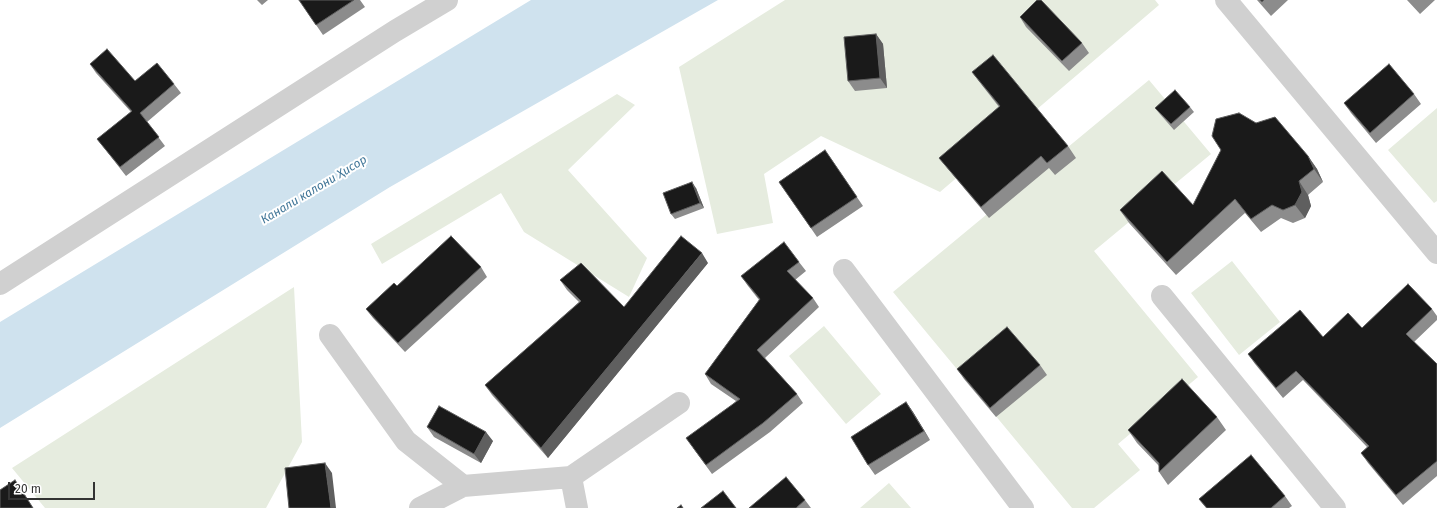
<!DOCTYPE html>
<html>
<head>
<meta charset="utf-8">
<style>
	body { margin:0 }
	#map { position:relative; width:1437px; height:508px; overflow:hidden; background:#fff; font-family:"Fira Sans",sans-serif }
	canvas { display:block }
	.scale { position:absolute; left:8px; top:482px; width:87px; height:18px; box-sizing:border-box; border:2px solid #333; border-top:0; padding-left:5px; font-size:12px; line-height:14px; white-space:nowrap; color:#333; -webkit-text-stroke:3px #fff; paint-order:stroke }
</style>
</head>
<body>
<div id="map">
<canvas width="1437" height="508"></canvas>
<div class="scale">20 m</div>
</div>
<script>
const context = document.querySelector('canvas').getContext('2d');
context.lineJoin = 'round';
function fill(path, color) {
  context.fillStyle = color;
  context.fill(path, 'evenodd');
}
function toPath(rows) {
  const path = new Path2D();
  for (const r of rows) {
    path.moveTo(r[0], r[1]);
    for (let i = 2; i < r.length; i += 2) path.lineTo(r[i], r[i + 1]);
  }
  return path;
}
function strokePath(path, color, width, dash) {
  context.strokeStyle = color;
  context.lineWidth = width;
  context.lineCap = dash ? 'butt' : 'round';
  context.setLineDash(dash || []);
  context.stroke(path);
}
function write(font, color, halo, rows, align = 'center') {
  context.font = font + ' "Fira Sans",sans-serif';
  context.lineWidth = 4;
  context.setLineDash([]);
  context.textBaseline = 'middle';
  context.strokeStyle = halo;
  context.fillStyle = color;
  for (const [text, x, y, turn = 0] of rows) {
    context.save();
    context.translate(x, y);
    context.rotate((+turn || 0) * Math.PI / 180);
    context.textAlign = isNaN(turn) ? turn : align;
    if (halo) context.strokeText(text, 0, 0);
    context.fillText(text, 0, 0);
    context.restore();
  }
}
fill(toPath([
	[785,0,1155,0,1159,5,940,192,821,136,764,174,773,223,717,234,679,67],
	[1149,80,1211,154,1094,251,1198,377,1118,444,1140,470,1094,508,1072,508,893,292],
	[617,94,635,105,568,170,647,258,629,297,524,232,501,193,382,264,371,244],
	[1437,108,1437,201,1434,203,1388,150],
	[1232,261,1280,322,1239,355,1191,293],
	[294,287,302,442,266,508,45,508,12,468],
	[824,326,881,394,846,424,789,356],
	[889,483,911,508,860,508]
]), '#e6ecdf');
fill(toPath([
	[531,0,718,0,390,187,0,428,0,322]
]), '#cfe2ee');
strokePath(toPath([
	[1226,0,1437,253],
	[844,270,1023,508],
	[0,284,395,31,447,0],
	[1162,296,1335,508],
	[330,335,406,441,463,486],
	[571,477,679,403],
	[420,508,463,486,571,477,577,508]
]), '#d0d0d0', 22);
fill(toPath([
	[257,0,268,0,262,5],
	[299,0,360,0,365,7,323,35],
	[1257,0,1288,0,1271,16],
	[1407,0,1435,0,1420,14],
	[1020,17,1082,43,1089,53,1069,71,1026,27],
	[876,34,883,44,887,88,855,91,848,81],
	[90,64,135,81,174,84,181,93,147,122,165,146,126,176,97,139,131,112,96,73],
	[972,72,1068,146,1076,158,1055,175,1049,168,989,218,948,169,939,158,999,107,981,84],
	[1414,94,1421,104,1376,143,1351,113,1344,103],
	[1190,107,1194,112,1174,130,1159,113,1155,108],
	[825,150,863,206,817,237,779,182],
	[1221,150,1308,156,1317,169,1323,182,1308,195,1311,206,1305,218,1293,223,1281,218,1261,232,1245,213,1176,275,1129,223,1120,210,1193,205],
	[696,188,704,208,675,219,671,214],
	[799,262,806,271,795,280,813,298,819,307,765,358,797,394,803,403,770,432,712,474,693,448,736,401,711,384,705,374,759,300,748,286,741,276],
	[708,263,548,458,492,395,485,385,579,302,567,290,560,280,624,307],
	[481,267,487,277,405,352,373,318,366,309,397,286],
	[1432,309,1437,316,1437,320,1414,342,1437,364,1437,476,1403,505,1368,463,1361,453,1367,447,1303,380,1283,398,1255,364,1248,354,1362,328],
	[1040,365,1047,375,996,417,964,379,957,369],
	[906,402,913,412,930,440,875,475,868,465],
	[1217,417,1226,430,1168,485,1159,472,1159,466,1137,443,1128,430],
	[427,427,493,441,481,463,434,437],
	[1285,496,1292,506,1289,508,1206,508,1199,499],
	[805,500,811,508,749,508]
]), '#8c8c8c');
fill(toPath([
	[876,34,883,44,887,88,880,78],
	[1308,156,1317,169,1323,182,1314,169],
	[1299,181,1308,195,1311,206,1305,218,1295,205],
	[692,182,696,188,704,208,700,203],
	[702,253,708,263,548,458,541,448],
	[906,402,913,412,930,440,924,431],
	[486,432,493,441,481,463,474,454],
	[325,463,332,473,336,508,331,508],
	[15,480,22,490,33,508]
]), '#5f5f5f');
const building = toPath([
	[299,0,354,0,316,25,299,0],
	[1037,0,1041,0,1082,43,1062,61,1020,17,1037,0],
	[1260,0,1264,0,1262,2,1260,0],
	[876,34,880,78,848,81,844,37,876,34],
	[107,49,135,81,157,63,174,84,140,113,159,137,120,167,97,139,132,111,90,64,107,49],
	[993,55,1068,146,1047,163,1041,156,981,207,939,158,1000,106,972,72,993,55],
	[1389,64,1414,94,1370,133,1344,103,1389,64],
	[1175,90,1190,107,1171,124,1155,108,1175,90],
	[1239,113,1256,123,1275,117,1308,156,1314,169,1299,181,1302,192,1295,205,1283,210,1272,205,1251,219,1235,199,1167,262,1120,210,1162,171,1193,205,1221,150,1212,136,1216,119,1239,113],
	[825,150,857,197,811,228,779,182,825,150],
	[692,182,700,203,671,214,663,193,692,182],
	[451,236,481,267,398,343,366,309,394,283,397,286,451,236],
	[681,236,702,253,541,448,485,385,581,301,560,280,581,263,624,307,681,236],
	[784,242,799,262,787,271,813,298,757,350,797,394,763,423,706,465,686,438,740,399,705,374,760,299,741,276,784,242],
	[1408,284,1432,309,1406,334,1437,364,1437,461,1396,495,1361,453,1369,446,1296,371,1276,388,1248,354,1300,310,1323,337,1348,313,1362,328,1408,284],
	[1007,327,1040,365,990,408,957,369,1007,327],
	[1182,379,1217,417,1159,472,1159,463,1128,430,1182,379],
	[906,402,924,431,868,465,851,437,906,402],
	[439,406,486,432,474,454,427,427,439,406],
	[1251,455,1285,496,1271,508,1207,508,1199,499,1251,455],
	[325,463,331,508,289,508,285,468,325,463],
	[786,477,805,500,796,508,749,508,786,477],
	[15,480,33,508,0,508,0,490,15,480],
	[723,491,736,508,701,508,723,491],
	[681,505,683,508,677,508,681,505]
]);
fill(building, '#1a1a1a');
strokePath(building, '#5f5f5f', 1);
write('italic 12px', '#3f7597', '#fff', [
	["Канали калони Ҳисор",314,190,-31]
]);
</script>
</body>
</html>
